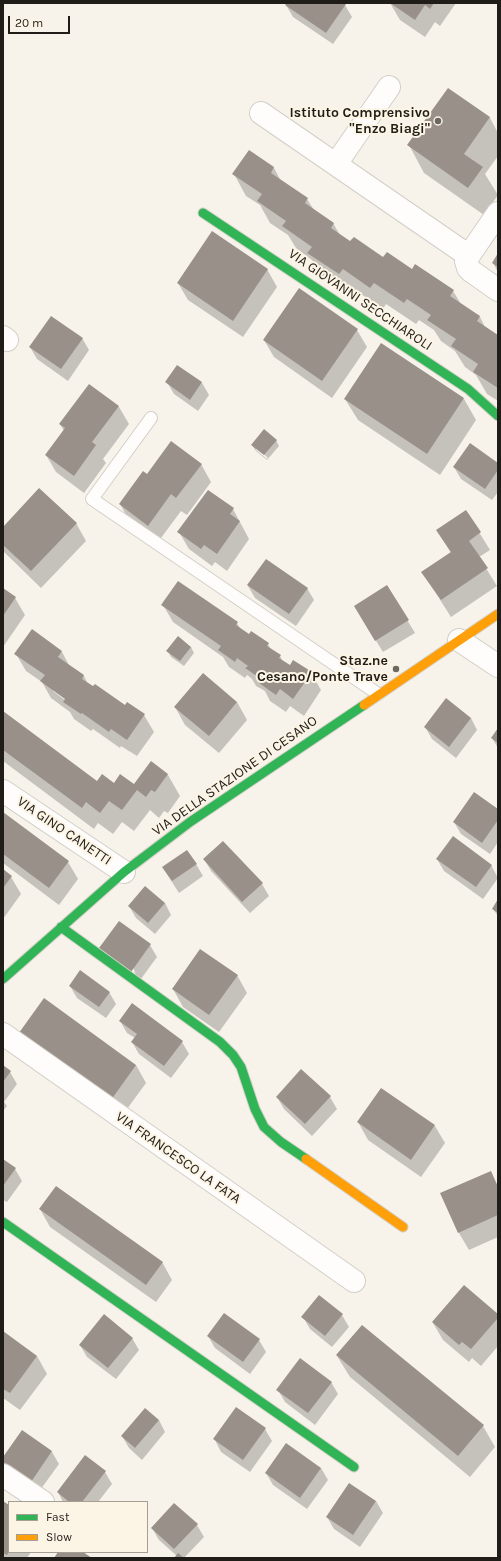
<!DOCTYPE html>
<html>
<head>
<meta charset="utf-8">
<style>
	body { margin:0 }
	#map { position:relative; width:501px; height:1561px; overflow:hidden; background:#f7f3ea; font-family:Karla,sans-serif }
	canvas { display:block }
	.frame { position:absolute; inset:0; border:4px solid #201d18; pointer-events:none }
	.legend { position:absolute; left:8px; top:1501px; width:140px; height:52px; box-sizing:border-box; background:#fcf4e5; border:1px solid #a49e93; margin:0; padding:5px 7px; list-style:none; font-size:12px; color:#201d18 }
	.legend li { display:flex; align-items:center; gap:8px; height:20px }
	.legend b { width:20px; border:1px solid #a49e93 }
	.scale { position:absolute; left:8px; top:16px; width:62px; height:18px; box-sizing:border-box; border:2px solid #201d18; border-top:0; padding-left:5px; font-size:12px; line-height:14px; white-space:nowrap; color:#201d18; -webkit-text-stroke:3px #fcf4e5; paint-order:stroke }
</style>
</head>
<body>
<div id="map">
<canvas width="501" height="1561"></canvas>
<div class="frame"></div>
<ul class="legend">
<li><b style="height:5px;background:#30b455"></b>Fast</li>
<li><b style="height:5px;background:#ff9f0a"></b>Slow</li>
</ul>
<div class="scale">20 m</div>
</div>
<script>
const context = document.querySelector('canvas').getContext('2d');
context.lineJoin = 'round';
function fill(path, color) {
  context.fillStyle = color;
  context.fill(path, 'evenodd');
}
function toPath(rows) {
  const path = new Path2D();
  for (const r of rows) {
    path.moveTo(r[0], r[1]);
    for (let i = 2; i < r.length; i += 2) path.lineTo(r[i], r[i + 1]);
  }
  return path;
}
function strokePath(path, color, width, dash) {
  context.strokeStyle = color;
  context.lineWidth = width;
  context.lineCap = dash ? 'butt' : 'round';
  context.setLineDash(dash || []);
  context.stroke(path);
}
function write(font, color, halo, rows, align = 'center') {
  context.font = font + ' Karla,sans-serif';
  context.lineWidth = 4;
  context.setLineDash([]);
  context.textBaseline = 'middle';
  context.strokeStyle = halo;
  context.fillStyle = color;
  for (const [text, x, y, turn = 0] of rows) {
    context.save();
    context.translate(x, y);
    context.rotate((+turn || 0) * Math.PI / 180);
    context.textAlign = isNaN(turn) ? turn : align;
    if (halo) context.strokeText(text, 0, 0);
    context.fillText(text, 0, 0);
    context.restore();
  }
}
fill(toPath([
	[288,3,342,3,345,5,352,17,333,44,293,17,286,5],
	[390,3,456,3,440,26,435,22,425,37,400,20],
	[448,89,490,118,498,133,498,156,485,174,498,195,484,215,424,173,409,145],
	[249,151,274,168,281,181,307,199,314,210,333,223,340,235,351,243,453,291,461,304,480,317,486,329,498,336,498,401,487,394,476,375,465,367,455,351,441,341,434,330,419,320,416,324,386,304,383,309,355,290,352,295,321,275,312,260,296,248,288,235,270,223,260,205,246,196,234,174],
	[498,255,498,272,493,263],
	[267,269,277,287,243,337,188,300,178,283],
	[357,330,367,347,332,398,274,357,264,340],
	[82,338,89,350,68,381,37,359,30,347],
	[177,366,202,383,209,395,198,411,174,394,167,382],
	[89,385,119,407,129,424,103,459,106,463,84,493,56,472,46,455,64,431,60,424],
	[345,399,464,399,476,420,440,475,358,420],
	[276,440,279,446,267,460,256,451,252,445],
	[256,447,268,458,267,459,256,450],
	[201,464,211,482,187,515,181,511,158,542,130,522,120,504,147,475],
	[498,464,498,492,492,500,461,479,454,467],
	[233,509,249,539,227,571,215,562,212,566,189,549,179,532],
	[466,511,490,550,479,557,497,586,451,617,423,573,451,553,437,531],
	[76,523,86,541,41,588,3,551,3,528],
	[248,586,307,588,314,600,296,626,255,598],
	[387,587,415,633,383,652,362,618],
	[3,589,15,598,25,615,3,647],
	[163,605,237,623,241,630,268,644,271,650,280,656,283,662,290,666,294,661,311,673,321,690,304,716,290,706,286,712,270,701,265,691,256,686,252,679,247,675,245,678,229,667,223,657,173,622],
	[32,631,62,652,70,667,84,676,88,684,125,706,144,715,154,732,137,756,121,746,120,748,93,729,91,731,74,719,70,712,51,698,42,682,26,671,16,654],
	[53,689,70,701,69,703,53,691],
	[191,647,194,653,184,666,171,657,168,651],
	[237,702,247,720,219,753,185,725,175,707],
	[3,713,97,783,134,785,151,762,168,775,180,796,168,813,164,811,159,818,150,810,134,831,122,822,113,834,98,823,94,829,3,761],
	[471,718,477,730,456,758,432,739,425,727],
	[498,730,498,748,492,738],
	[498,810,498,842,490,854,461,834,454,822],
	[3,813,68,862,78,879,59,905,3,863],
	[204,859,262,884,269,896,250,913,211,871],
	[437,859,491,865,498,878,483,899,444,871],
	[196,864,203,876,179,893,163,868],
	[3,871,11,877,21,894,3,919],
	[498,901,498,916,493,909],
	[165,903,171,915,155,934,136,918,129,906],
	[120,923,150,945,157,957,138,983],
	[237,975,247,993,219,1032,183,1007,173,989],
	[70,986,109,992,116,1004,106,1018,77,998],
	[120,1021,182,1042,189,1054,171,1078,139,1054,132,1042,135,1038,127,1033],
	[28,1054,136,1065,146,1083,119,1120],
	[3,1067,10,1072,17,1084,4,1102,7,1106,3,1111],
	[382,1089,435,1126,445,1143,421,1177,368,1140,358,1122],
	[277,1097,330,1097,337,1109,312,1136,284,1109],
	[3,1161,15,1169,22,1181,7,1202,3,1200],
	[490,1172,498,1186,498,1237,469,1250,459,1233,441,1194],
	[40,1209,162,1262,172,1280,156,1302,50,1227],
	[342,1315,349,1327,332,1347,310,1329,303,1317],
	[498,1315,498,1346,481,1366,472,1358,469,1362,443,1340,433,1323],
	[3,1332,37,1356,47,1374,20,1410,3,1398],
	[208,1336,259,1340,266,1352,250,1374,215,1348],
	[132,1338,139,1350,116,1379,87,1357,80,1345],
	[337,1356,483,1426,495,1447,470,1477,350,1377],
	[331,1382,338,1394,315,1425,285,1402,278,1390],
	[159,1420,165,1432,142,1460,129,1448,122,1436],
	[265,1429,272,1441,250,1472,221,1452,215,1440],
	[22,1432,52,1452,59,1464,38,1493,9,1473,3,1462,3,1459],
	[321,1468,328,1480,307,1509,273,1485,266,1473],
	[105,1472,112,1484,98,1502,63,1502,58,1492],
	[376,1501,383,1513,360,1547,334,1529,327,1517],
	[3,1502,9,1506,9,1552,31,1552,27,1558,3,1558],
	[197,1525,204,1537,184,1558,175,1558,177,1556,159,1540,152,1528]
]), '#0003');
fill(toPath([
	[287,3,344,3,346,4,326,33,285,5],
	[390,3,434,3,430,9,425,5,415,20],
	[448,88,490,117,464,154,483,167,468,188,407,145],
	[249,150,274,167,271,173,308,198,305,203,334,223,331,228,350,241,354,237,383,257,387,252,412,269,415,264,454,290,450,296,480,316,477,321,498,335,498,388,473,372,478,364,451,346,456,339,427,320,431,315,407,299,404,303,374,283,370,288,343,269,339,274,307,253,312,247,282,226,286,221,257,201,262,194,232,174],
	[212,231,268,269,233,321,177,283],
	[498,253,498,267,492,263],
	[299,288,358,329,322,381,263,340],
	[51,316,83,338,61,369,29,347],
	[381,343,464,398,427,454,344,399],
	[177,365,202,382,190,400,165,382],
	[89,384,119,406,92,442,96,445,74,476,45,455,65,428,59,424],
	[264,429,277,440,264,455,251,445],
	[171,441,202,464,176,498,171,494,148,526,119,504,143,471,147,474],
	[470,443,498,463,498,470,485,489,453,467],
	[39,488,77,523,31,571,3,545,3,527],
	[208,490,234,508,230,514,240,521,217,554,204,545,201,549,177,532],
	[466,510,481,532,469,541,488,568,441,600,421,572,451,552,436,530],
	[266,559,308,588,289,614,247,585],
	[178,581,238,622,236,625,249,634,251,631,269,643,267,646,281,655,279,658,290,665,293,660,312,672,293,699,280,689,276,695,259,683,261,679,245,668,248,666,237,658,235,662,218,650,221,646,161,605],
	[387,585,409,620,375,641,354,606],
	[3,588,16,597,3,616],
	[32,629,62,651,58,657,84,675,82,679,93,686,95,684,125,705,127,702,145,714,127,740,111,729,109,732,82,713,81,714,63,702,65,699,40,681,45,675,14,654],
	[178,636,191,647,180,661,166,651],
	[203,673,237,702,209,736,174,707],
	[446,698,471,718,449,747,424,727],
	[3,711,97,781,102,774,114,783,120,774,134,784,151,761,168,774,155,792,151,790,146,797,137,790,122,810,109,801,100,813,86,802,82,808,3,750],
	[498,728,498,743,491,738],
	[474,792,498,809,498,820,482,843,453,822],
	[3,812,69,861,49,888,3,854],
	[453,836,492,865,476,887,436,859],
	[223,841,263,883,242,902,203,859],
	[187,850,197,864,172,881,162,867],
	[3,869,12,876,3,888],
	[145,886,165,903,148,923,128,906],
	[498,899,498,913,492,909],
	[119,921,151,944,131,972,99,948],
	[200,949,238,975,209,1015,172,989],
	[80,970,110,992,99,1007,69,986],
	[44,998,136,1065,109,1103,16,1037],
	[132,1003,183,1041,164,1066,131,1042,137,1034,119,1021],
	[3,1065,11,1071,3,1082],
	[301,1069,331,1096,305,1124,276,1097],
	[381,1088,435,1125,411,1160,357,1122],
	[3,1159,16,1168,3,1186],
	[491,1171,498,1187,498,1215,458,1233,440,1193],
	[56,1186,163,1262,146,1285,39,1209],
	[464,1285,498,1314,498,1318,471,1349,462,1342,459,1345,432,1322],
	[319,1295,343,1314,325,1336,301,1317],
	[224,1313,260,1339,243,1362,207,1336],
	[104,1314,133,1338,108,1368,79,1345],
	[362,1325,484,1425,458,1456,336,1355],
	[3,1331,37,1356,10,1393,3,1389],
	[300,1358,332,1382,308,1413,276,1390],
	[236,1407,266,1428,243,1460,213,1439],
	[145,1408,159,1420,135,1448,121,1436],
	[22,1430,52,1451,31,1482,3,1462,3,1457],
	[286,1443,321,1468,300,1498,265,1473],
	[85,1455,106,1471,82,1502,69,1502,57,1492],
	[349,1483,376,1501,353,1535,326,1517],
	[3,1501,9,1505,9,1552,7,1555,3,1553],
	[174,1503,198,1524,174,1549,151,1528],
	[58,1552,83,1552,92,1558,54,1558],
	[178,1553,184,1558,174,1558]
]), '#9a908a');
const lane = toPath([
	[151,418,92,499,378,694]
]);
const street = toPath([
	[261,113,469,256],
	[336,164,389,87],
	[498,213,470,254,466,261,468,268,471,271,498,290],
	[3,337,7,340],
	[459,640,498,666],
	[3,791,124,872],
	[3,1034,354,1281],
	[3,1475,43,1502]
]);
const fast = toPath([
	[203,213,468,389,498,416],
	[61,927,220,1042,233,1055,241,1067,255,1109,264,1127,281,1142,306,1159],
	[3,979,124,872,190,822,364,705],
	[3,1222,354,1467]
]);
const slow = toPath([
	[364,705,498,614],
	[306,1159,403,1227]
]);
strokePath(lane, '#d2cfc8', 14);
strokePath(street, '#d2cfc8', 24);
strokePath(fast, '#d2cfc8', 11);
strokePath(slow, '#d2cfc8', 11);
strokePath(lane, '#fefdfc', 12);
strokePath(street, '#fefdfc', 22);
strokePath(fast, '#30b455', 9);
strokePath(slow, '#ff9f0a', 9);
for (const [x, y, r, color] of [
	[438,121,4,"#6b6862"],
	[396,669,4,"#6b6862"]
]) {
  const dot = new Path2D();
  dot.arc(x, y, r, 0, 2 * Math.PI);
  context.fillStyle = color;
  context.fill(dot);
  strokePath(dot, '#fcf4e5', 1.5);
}
write('bold 14px', '#201d18', '#fcf4e5', [
	["Istituto Comprensivo",430,113],
	["\"Enzo Biagi\"",430,129],
	["Staz.ne",388,661],
	["Cesano/Ponte Trave",388,677]
], 'right');
write('14px', '#201d18', '#fcf4e5', [
	["VIA GIOVANNI SECCHIAROLI",360,300,34],
	["VIA DELLA STAZIONE DI CESANO",235,776,-35],
	["VIA GINO CANETTI",64,831,34],
	["VIA FRANCESCO LA FATA",178,1158,35]
]);
</script>
</body>
</html>
